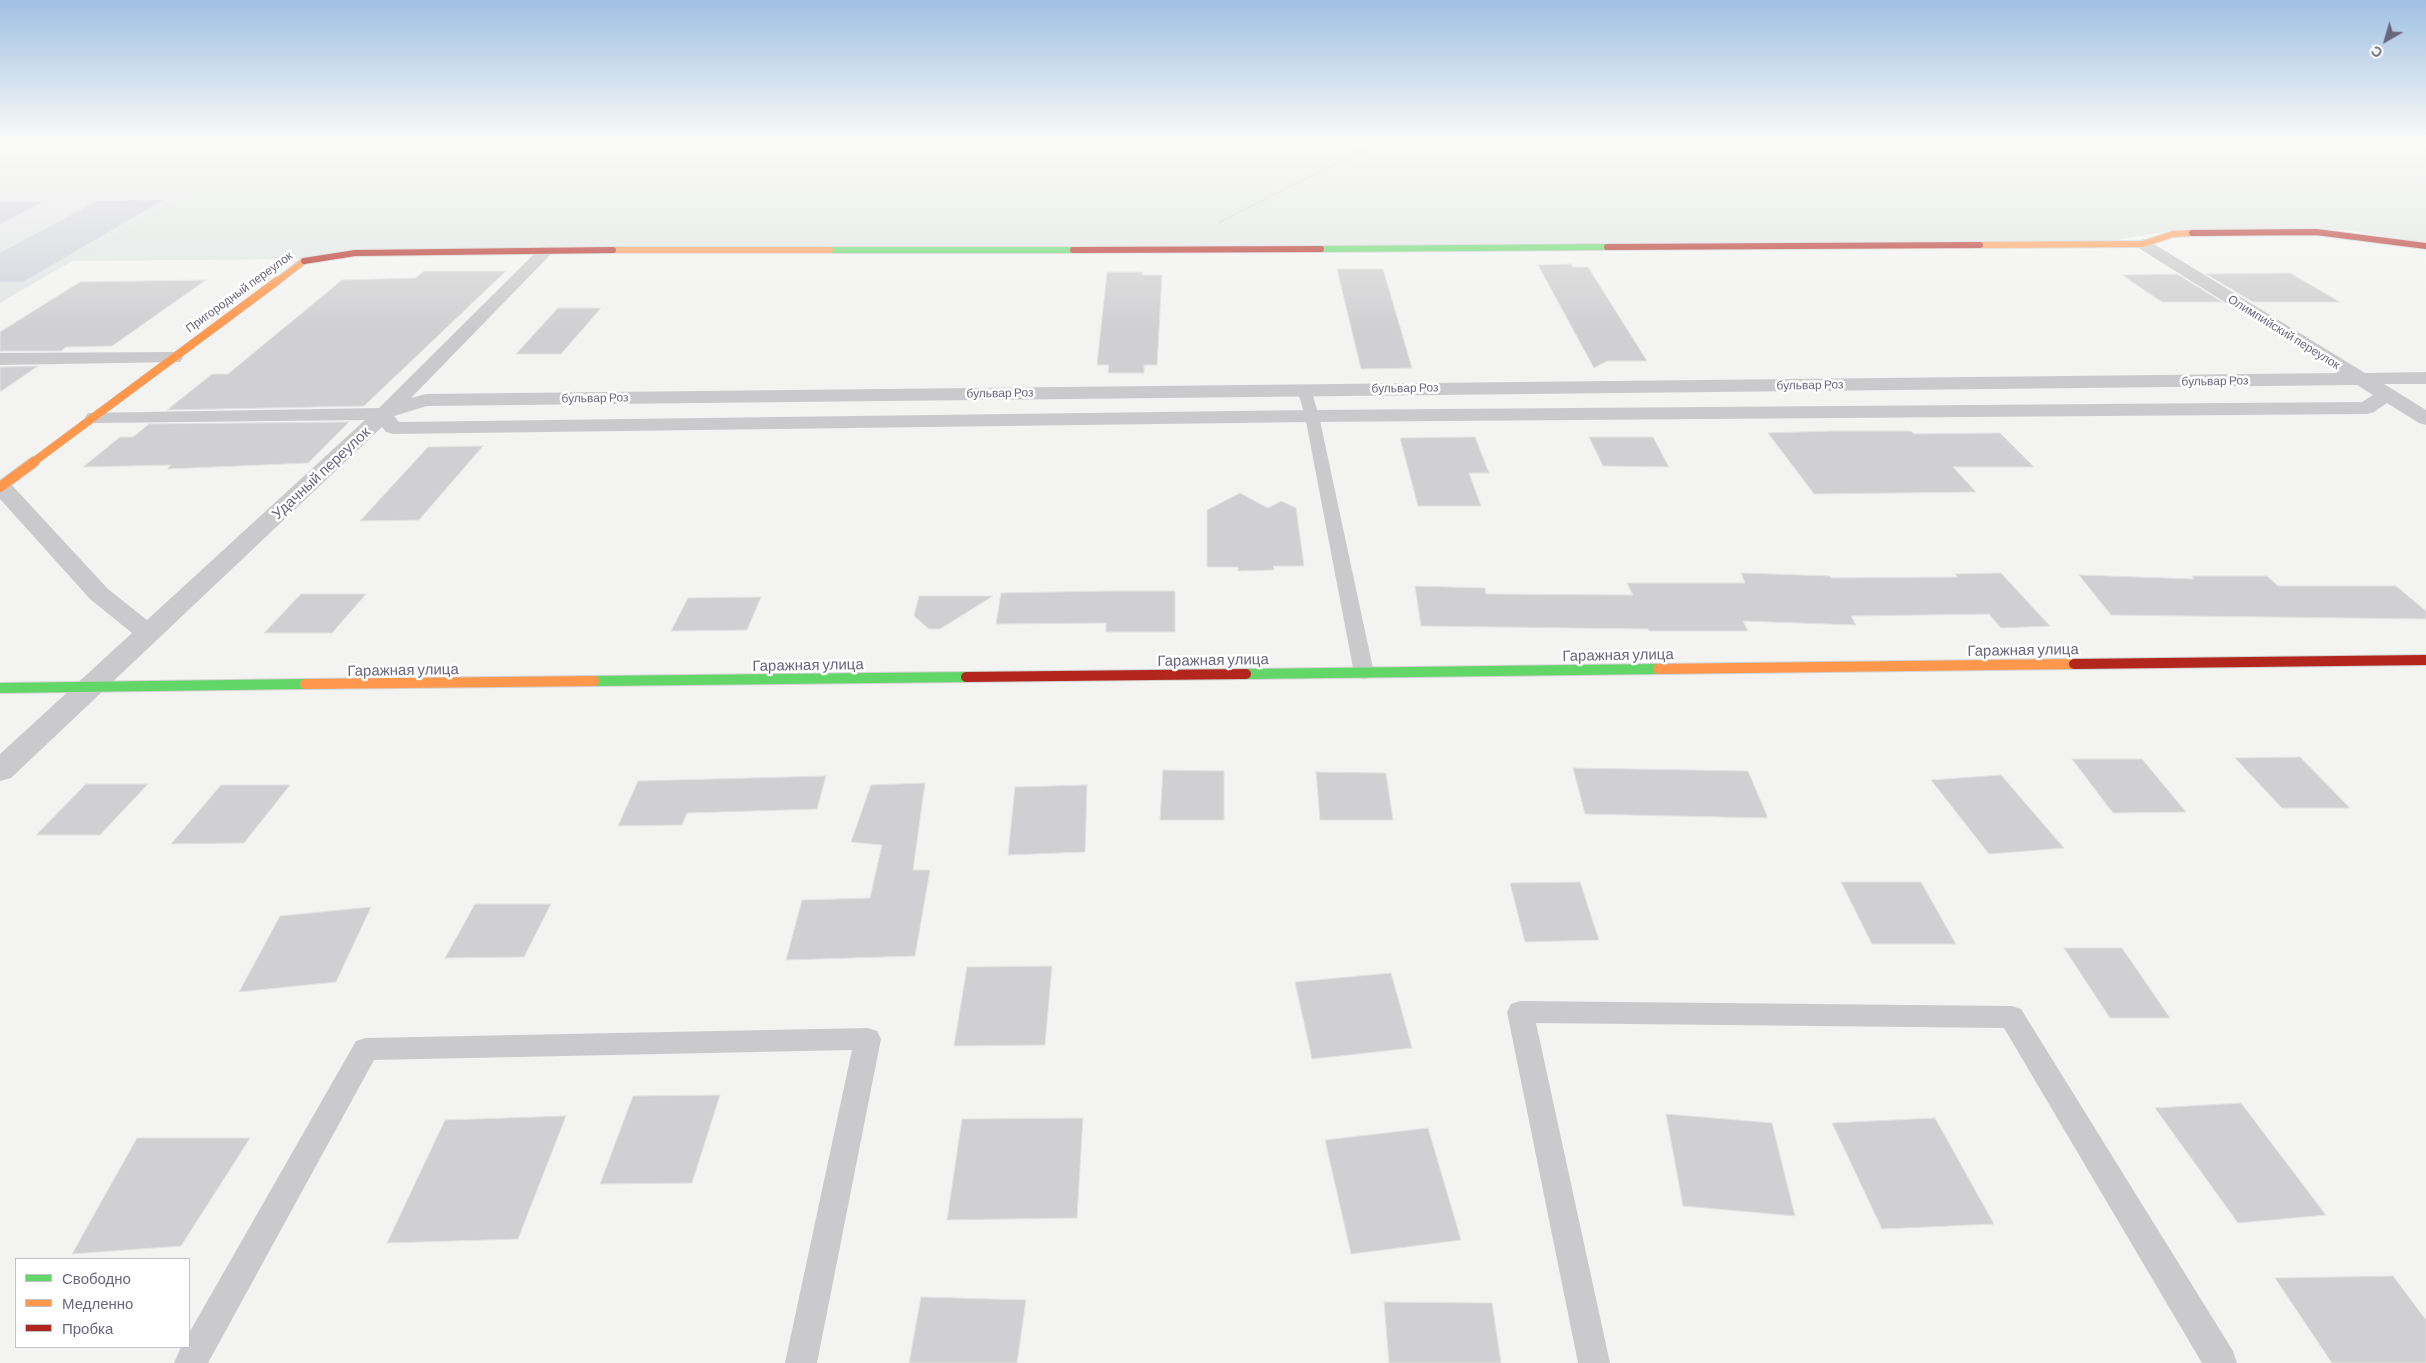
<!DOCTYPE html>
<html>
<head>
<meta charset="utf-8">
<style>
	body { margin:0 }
	#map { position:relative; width:2426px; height:1363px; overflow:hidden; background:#f3f4f2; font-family:Barlow,sans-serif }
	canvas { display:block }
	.legend { position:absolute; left:15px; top:1258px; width:175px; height:90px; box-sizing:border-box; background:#fff; border:1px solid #c3c2cc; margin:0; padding:6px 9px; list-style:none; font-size:15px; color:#6a6680 }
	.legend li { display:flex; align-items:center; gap:10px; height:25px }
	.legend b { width:25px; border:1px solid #c3c2cc }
	.north { position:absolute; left:2361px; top:15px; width:50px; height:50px; -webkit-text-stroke:4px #fff; paint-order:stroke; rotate:218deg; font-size:14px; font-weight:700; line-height:20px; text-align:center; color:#6a6680 }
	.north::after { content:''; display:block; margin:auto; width:18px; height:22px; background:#6a6680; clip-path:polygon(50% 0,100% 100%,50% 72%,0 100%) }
</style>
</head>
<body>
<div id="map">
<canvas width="2426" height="1363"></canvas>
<ul class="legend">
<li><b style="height:6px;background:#63d668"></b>Свободно</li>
<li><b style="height:6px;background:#ff974d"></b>Медленно</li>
<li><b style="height:6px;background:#b3261e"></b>Пробка</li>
</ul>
<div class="north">С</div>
</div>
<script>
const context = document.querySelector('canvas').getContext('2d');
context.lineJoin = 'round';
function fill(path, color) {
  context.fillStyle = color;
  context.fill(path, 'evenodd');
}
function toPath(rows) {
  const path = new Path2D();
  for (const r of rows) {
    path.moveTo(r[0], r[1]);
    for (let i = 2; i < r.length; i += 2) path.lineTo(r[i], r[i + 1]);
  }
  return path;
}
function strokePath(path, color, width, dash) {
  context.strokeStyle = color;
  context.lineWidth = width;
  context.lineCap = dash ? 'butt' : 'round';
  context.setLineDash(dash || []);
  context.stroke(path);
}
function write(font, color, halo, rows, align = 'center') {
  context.font = font + ' Barlow,sans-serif';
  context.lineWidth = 5;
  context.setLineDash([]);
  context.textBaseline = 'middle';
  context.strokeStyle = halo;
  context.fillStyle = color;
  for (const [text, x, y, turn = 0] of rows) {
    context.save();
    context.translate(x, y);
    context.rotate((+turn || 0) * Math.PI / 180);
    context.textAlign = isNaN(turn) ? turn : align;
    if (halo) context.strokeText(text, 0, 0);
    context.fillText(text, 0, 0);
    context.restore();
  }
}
fill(toPath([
	[192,191,0,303,0,193]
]), '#e3e4e5');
fill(toPath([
	[0,140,2426,140,2426,244,2346,230,2182,229,2103,242,578,250,304,259,70,261,187,192,0,194]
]), '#e0e5e2');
fill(toPath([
	[163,200,23,282,0,282,0,253,97,201],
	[0,202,43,202,0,224]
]), '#d1d2da');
const building = toPath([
	[1571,264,1573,267,1588,267,1647,361,1607,361,1594,368,1538,265,1571,264],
	[1337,269,1383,269,1412,368,1361,369,1337,269],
	[424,271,506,271,364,406,167,410,212,374,228,374,342,280,416,278,424,271],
	[1107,272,1142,272,1142,275,1162,275,1157,365,1144,365,1144,373,1108,373,1109,365,1097,365,1107,272],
	[2290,273,2340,302,2253,302,2206,274,2290,273],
	[2177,274,2222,302,2162,302,2122,275,2177,274],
	[206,280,112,346,66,347,61,351,0,351,0,332,80,282,206,280],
	[558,308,601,308,561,354,516,354,558,308],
	[38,366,0,392,0,367,38,366],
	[349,422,308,463,167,469,171,465,83,467,120,437,133,437,149,424,349,422],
	[1831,431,1911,431,1914,434,2000,433,2034,467,1953,467,1976,492,1814,494,1768,433,1831,431],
	[1475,437,1489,473,1469,473,1481,506,1418,506,1400,438,1475,437],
	[1589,437,1653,437,1669,467,1603,466,1589,437],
	[483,446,419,520,360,521,428,447,483,446],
	[1240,493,1268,508,1281,501,1296,508,1304,566,1273,566,1274,570,1238,571,1238,567,1207,567,1207,510,1240,493],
	[1741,573,1830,576,1831,578,1958,577,1955,574,2001,573,2050,626,2001,628,1989,614,1851,616,1856,625,1743,621,1748,631,1649,631,1648,629,1421,626,1415,586,1485,588,1486,594,1633,595,1627,583,1745,583,1741,573],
	[2079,575,2194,579,2192,576,2267,576,2278,586,2396,586,2426,611,2426,619,2111,615,2079,575],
	[1109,591,1175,591,1175,632,1106,632,1106,623,996,624,1001,593,1109,591],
	[301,594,366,594,332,633,264,633,301,594],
	[919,596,993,596,940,629,929,629,914,616,919,596],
	[761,597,747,630,671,631,688,598,761,597],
	[2300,757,2350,808,2282,808,2235,758,2300,757],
	[2072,759,2142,759,2186,812,2113,813,2072,759],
	[1573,768,1748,771,1768,818,1585,814,1573,768],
	[1163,770,1224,771,1224,820,1160,820,1163,770],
	[1316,772,1386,773,1393,820,1320,820,1316,772],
	[2001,775,2064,848,1989,854,1931,780,2001,775],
	[826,776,817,809,687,813,682,825,618,826,638,781,826,776],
	[925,783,913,870,930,870,915,956,786,960,802,900,870,898,882,845,851,842,871,785,925,783],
	[86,784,148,784,100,835,36,835,86,784],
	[221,785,290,785,244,843,171,844,221,785],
	[1087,785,1085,852,1008,855,1015,787,1087,785],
	[1580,882,1599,940,1525,942,1510,883,1580,882],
	[1841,882,1921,882,1956,944,1872,944,1841,882],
	[475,904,551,904,524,957,445,958,475,904],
	[371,907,336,982,239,992,280,916,371,907],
	[2064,948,2122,948,2170,1018,2110,1018,2064,948],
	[1052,966,1045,1045,954,1046,967,967,1052,966],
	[1391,973,1412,1048,1312,1059,1295,982,1391,973],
	[720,1095,692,1183,600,1184,633,1096,720,1095],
	[2241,1103,2326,1215,2238,1223,2155,1108,2241,1103],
	[1666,1114,1772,1123,1795,1216,1683,1206,1666,1114],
	[566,1116,518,1239,387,1243,445,1120,566,1116],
	[1083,1118,1077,1218,947,1220,962,1119,1083,1118],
	[1935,1118,1994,1224,1882,1229,1832,1123,1935,1118],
	[1428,1128,1461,1240,1351,1254,1325,1140,1428,1128],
	[137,1138,250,1138,181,1246,72,1254,137,1138],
	[2393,1276,2426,1320,2426,1363,2332,1363,2275,1278,2393,1276],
	[921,1297,1026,1300,1017,1363,909,1363,921,1297],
	[1384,1302,1492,1303,1501,1363,1389,1363,1384,1302]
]);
fill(building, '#d0d0d2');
strokePath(building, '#e2e3e2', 1);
const fastFar1 = toPath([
	[1321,249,1607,247],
	[830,250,1073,250]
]);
const fast = toPath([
	[1246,674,1658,669],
	[594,681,966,677],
	[0,688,305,684]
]);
const slowFar2 = toPath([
	[1980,245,2143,244,2173,234,2192,233],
	[613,250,830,250],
	[275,283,304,261]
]);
const slowFar1 = toPath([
	[32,463,277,281]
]);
const slow = toPath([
	[0,487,34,462],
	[1658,669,2074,664],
	[305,684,594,681]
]);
const jamFar1 = toPath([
	[2192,233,2316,232,2426,246],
	[1607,247,1980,245],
	[1073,250,1321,249],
	[304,261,355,253,613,250]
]);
const jam = toPath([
	[2074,664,2426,660],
	[966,677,1246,674]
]);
strokePath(fastFar1, '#d1d1d1', 8);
strokePath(fast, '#d1d1d1', 12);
strokePath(slowFar2, '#d1d1d1', 8);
strokePath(slowFar1, '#d1d1d1', 9);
strokePath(slow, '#d1d1d1', 12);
strokePath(jamFar1, '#d1d1d1', 8);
strokePath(jam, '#d1d1d1', 12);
strokePath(toPath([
	[1218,223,1383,140]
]), '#c7c7c8', 2, [1, 1]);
fill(toPath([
	[1304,385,1311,389,1319,416,1374,673,1371,677,1364,679,1357,677,1354,673,1305,416,1297,389,1304,385],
	[1520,1001,2012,1006,2021,1009,2233,1351,2237,1363,2202,1363,2004,1028,1536,1023,1610,1363,1578,1363,1507,1012,1511,1004,1520,1001],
	[868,1028,877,1031,881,1039,817,1363,785,1363,852,1050,374,1060,208,1363,174,1363,181,1347,189,1347,189,1333,356,1041,366,1038,868,1028]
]), '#cacacc');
fill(toPath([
	[2143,239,2149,241,2365,373,2426,372,2426,384,2384,384,2426,410,2426,425,2419,423,2387,403,2374,412,2367,414,1312,422,393,434,386,432,382,427,11,778,0,781,0,754,132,633,90,599,0,499,0,481,9,482,108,589,147,620,365,420,95,423,88,421,85,417,88,413,379,408,541,247,553,247,555,250,411,398,426,394,2338,373,2137,247,2135,244,2137,241,2143,239],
	[2357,385,2373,395,2362,402,1312,410,399,422,394,416,427,406,2357,385],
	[173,352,180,354,183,358,180,362,0,365,0,353,173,352]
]), '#cacacc');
strokePath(fastFar1, '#63d668', 6);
strokePath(fast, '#63d668', 10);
strokePath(slowFar2, '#ff974d', 6);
strokePath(slowFar1, '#ff974d', 8);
strokePath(slow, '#ff974d', 10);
strokePath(jamFar1, '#b3261e', 6);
strokePath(jam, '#b3261e', 10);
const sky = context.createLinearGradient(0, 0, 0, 331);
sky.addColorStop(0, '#9fc0e2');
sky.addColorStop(0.42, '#fafaf9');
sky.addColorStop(1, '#fafaf900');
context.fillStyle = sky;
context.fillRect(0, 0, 2426, 331);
write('12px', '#6a6680', '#fff', [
	["Пригородный переулок",239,292,-36],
	["Олимпийский переулок",2284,332,32],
	["бульвар Роз",2215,381,-1],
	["бульвар Роз",1810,385,-1],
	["бульвар Роз",1405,388,-1],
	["бульвар Роз",1000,393,-1],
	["бульвар Роз",595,398,-1]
]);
write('15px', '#6a6680', '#fff', [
	["Удачный переулок",321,473,-43],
	["Гаражная улица",2023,650,-1],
	["Гаражная улица",1618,655,-1],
	["Гаражная улица",1213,660,-1],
	["Гаражная улица",808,665,-1],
	["Гаражная улица",403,670,-1]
]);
</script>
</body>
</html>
